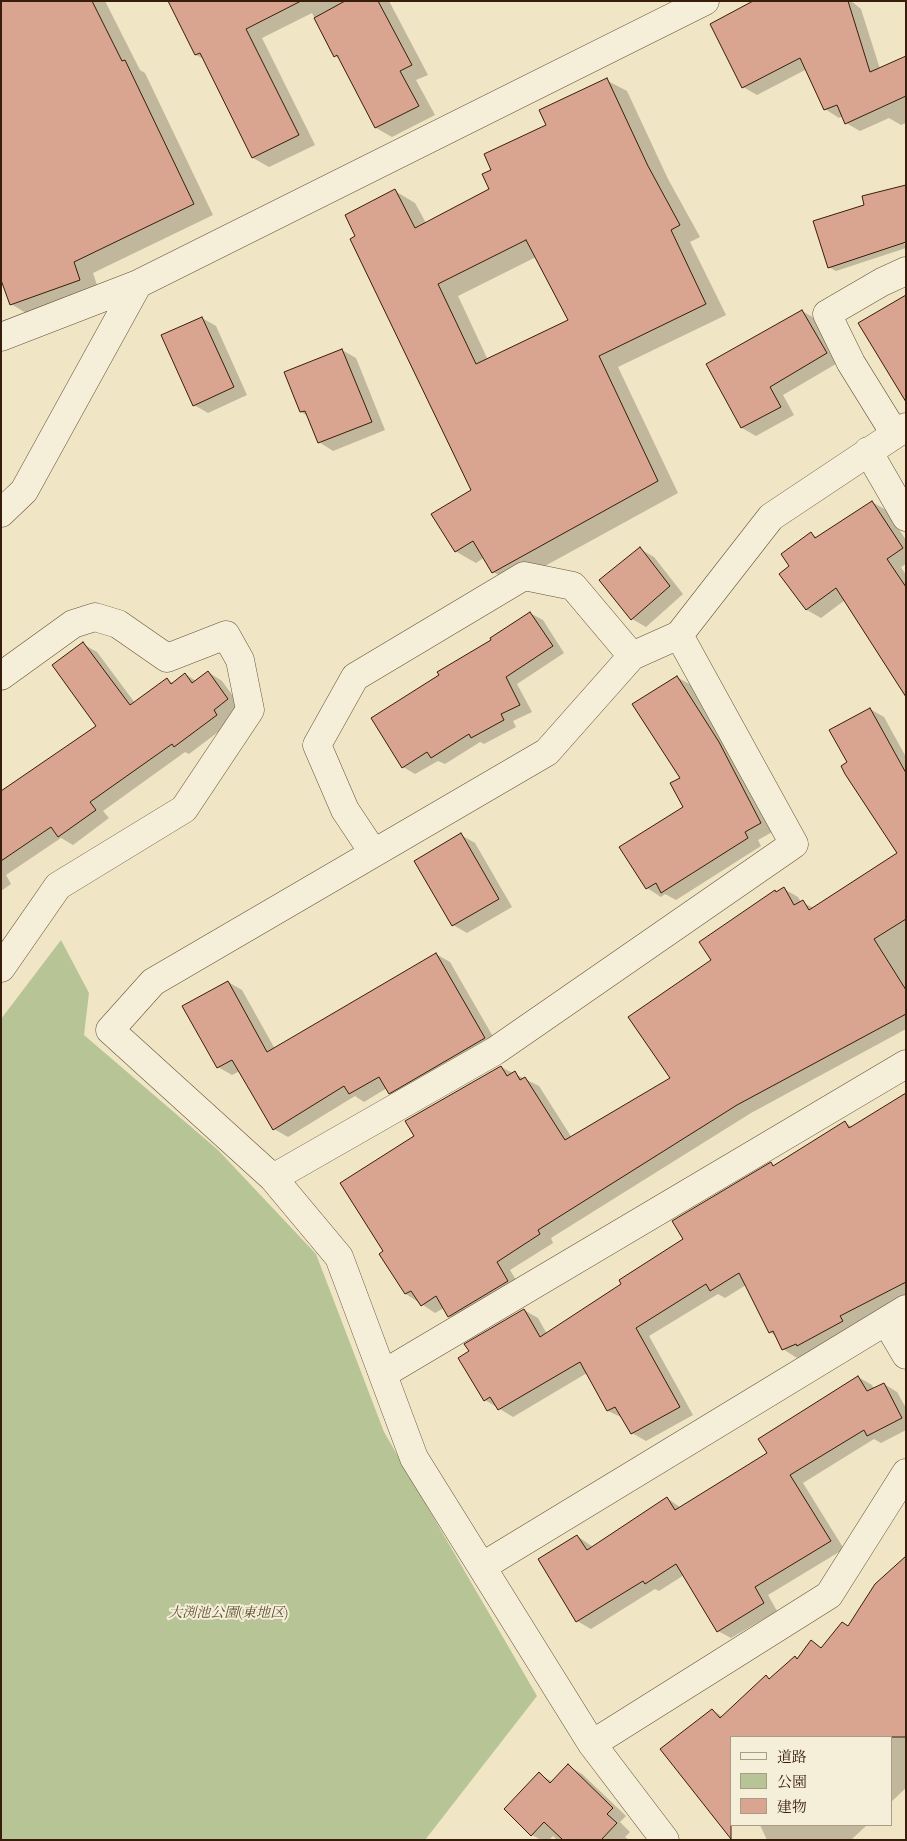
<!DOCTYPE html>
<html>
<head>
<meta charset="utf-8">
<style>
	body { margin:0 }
	#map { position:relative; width:907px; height:1841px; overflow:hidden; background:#f0e5c4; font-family:"IM FELL French Canon","Noto Serif JP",serif }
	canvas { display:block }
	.frame { position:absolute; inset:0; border:2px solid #381e0a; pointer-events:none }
	.legend { position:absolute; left:730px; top:1736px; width:162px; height:90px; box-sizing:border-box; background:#f5eed9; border:1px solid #a99b86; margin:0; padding:6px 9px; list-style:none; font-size:15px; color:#381e0a }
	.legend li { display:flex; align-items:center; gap:10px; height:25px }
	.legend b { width:25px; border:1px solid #a99b86 }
</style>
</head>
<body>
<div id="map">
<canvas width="907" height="1841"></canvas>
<div class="frame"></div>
<ul class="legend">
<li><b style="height:6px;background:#f5eed9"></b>道路</li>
<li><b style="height:14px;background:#b7c596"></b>公園</li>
<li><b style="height:14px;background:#daa590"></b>建物</li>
</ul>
</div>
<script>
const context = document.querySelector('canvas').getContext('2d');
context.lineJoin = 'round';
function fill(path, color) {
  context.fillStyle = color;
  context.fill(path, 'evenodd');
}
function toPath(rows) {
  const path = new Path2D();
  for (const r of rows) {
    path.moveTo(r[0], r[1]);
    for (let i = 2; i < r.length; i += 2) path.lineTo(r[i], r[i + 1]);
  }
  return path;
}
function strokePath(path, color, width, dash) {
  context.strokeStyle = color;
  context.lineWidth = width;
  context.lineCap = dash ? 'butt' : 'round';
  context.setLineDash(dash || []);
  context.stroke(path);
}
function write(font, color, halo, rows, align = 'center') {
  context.font = font + ' "IM FELL French Canon","Noto Serif JP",serif';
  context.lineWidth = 4;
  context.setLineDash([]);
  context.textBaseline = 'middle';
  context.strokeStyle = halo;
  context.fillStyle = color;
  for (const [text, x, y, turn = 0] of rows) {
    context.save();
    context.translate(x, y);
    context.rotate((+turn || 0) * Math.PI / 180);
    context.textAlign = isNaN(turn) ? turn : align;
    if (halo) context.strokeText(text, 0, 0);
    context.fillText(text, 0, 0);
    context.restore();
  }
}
fill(toPath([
	[61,940,89,993,84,1035,218,1150,316,1254,384,1432,537,1696,425,1840,1,1840,1,1019]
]), '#b7c596');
fill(toPath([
	[9,1,105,1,140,70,145,73,213,215,93,273,99,291,31,316,11,304],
	[169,1,389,1,428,75,416,80,435,115,392,137,376,128,340,59,335,56,312,13,262,38,315,145,269,167,253,158,204,59,196,55],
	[756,1,851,1,861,9,880,69,906,61,906,123,901,125,889,118,860,131,846,123,843,116,839,118,825,109,807,69,757,95,743,87],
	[606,80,627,91,668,179,700,237,690,242,726,315,618,367,678,493,514,583,493,572,485,557,476,563,455,551,473,490,357,237,395,191,415,203,426,223,491,190,493,171],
	[536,257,570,321,488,360,458,296],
	[903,240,906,248,836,271,829,267],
	[802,311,816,319,841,361,783,395,794,415,756,436,742,428,708,365],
	[202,318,216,326,247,395,208,413,194,405],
	[342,350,356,358,385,430,333,451,319,442,308,416,301,412],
	[872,502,886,510,906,540,906,564,901,567,906,575,906,675,845,600,821,618,807,610,781,574,791,566,811,534,818,538],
	[640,549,654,557,683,594,646,627,632,619],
	[530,613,543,620,564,653,517,684,532,712,513,721,516,727,484,744,480,742,445,764,438,761,415,774,403,767,493,640],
	[83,644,97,652,135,703,167,680,173,683,185,674,196,681,208,672,222,681,241,707,227,718,230,723,189,754,185,752,103,811,109,818,73,845,61,838,6,875,11,884,1,891,1,793,98,726],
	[677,677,691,685,733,751,774,831,758,840,761,846,676,900,665,894,661,897,647,888,684,808],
	[870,709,884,717,906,757,906,1029,751,1113,551,1238,553,1243,510,1270,522,1290,463,1324,449,1316,444,1308,435,1313,406,1294,381,1254,385,1252,416,1137,501,1067,539,1086,572,1138,672,1078,713,961,776,891,778,893,784,889,798,897,801,902,814,908,899,854,849,763],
	[461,835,475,843,512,907,467,933,453,925],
	[436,954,450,962,499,1047,403,1101,390,1093,387,1088,364,1102,355,1096,288,1137,274,1129,240,1071,232,1075,218,1067,228,982,242,990,275,1049],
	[906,1095,906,1297,854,1324,856,1329,797,1358,783,1349,777,1337,770,1332,746,1285,725,1298,718,1294,649,1336,693,1415,646,1441,632,1433,623,1418,608,1411,587,1373,513,1417,485,1400,524,1310,538,1318,547,1334,623,1284,685,1239,771,1164,775,1166,845,1123,853,1127],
	[858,1377,872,1385,874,1389,884,1384,897,1392,906,1408,906,1430,881,1443,874,1439,803,1483,844,1549,768,1595,777,1611,731,1638,718,1631,684,1575,659,1591,655,1589,591,1629,577,1621,577,1536,593,1547,667,1498,681,1508,768,1453],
	[906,1565,906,1788,891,1802,891,1737,731,1737,712,1710,723,1717,766,1677,771,1680,796,1657,798,1659,811,1642,823,1649,849,1627],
	[568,1766,582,1774,626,1816,620,1822,630,1832,625,1837,629,1840,557,1840,553,1836,549,1840,541,1840,532,1835,539,1774,553,1782],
	[760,1825,867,1825,851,1840,767,1840]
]), '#0003');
const building = toPath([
	[1,1,92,1,122,61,125,60,194,204,74,262,80,280,10,305,1,280,1,1],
	[168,1,301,1,246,29,299,135,252,158,200,53,195,55,168,1],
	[345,1,378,1,412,65,400,71,419,106,375,128,337,55,334,57,314,18,345,1],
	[753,1,848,1,870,72,906,56,906,96,845,124,837,105,824,110,800,58,742,88,710,24,753,1],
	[607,78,648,166,680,225,671,230,706,304,599,356,658,481,492,573,473,541,455,552,431,514,471,490,350,239,355,236,345,215,395,189,415,228,489,189,482,174,491,170,484,154,546,125,539,110,607,78],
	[526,240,568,320,476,364,438,284,526,240],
	[906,185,906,242,828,268,813,221,864,205,862,196,906,185],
	[906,295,906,402,858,323,906,295],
	[802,310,827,353,770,387,781,407,741,428,706,364,802,310],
	[202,317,234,387,193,406,161,335,202,317],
	[342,349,372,422,318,443,305,411,300,412,284,372,342,349],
	[872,501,903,548,887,559,906,587,906,697,836,588,806,610,779,574,789,566,781,554,811,532,815,538,872,501],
	[640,547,670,586,631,620,599,580,640,547],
	[530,612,553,646,506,677,520,705,501,714,504,720,471,738,469,734,431,758,427,752,402,768,371,718,439,675,437,672,491,640,490,638,530,612],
	[83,642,130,705,167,678,171,684,185,673,192,683,208,671,228,699,214,710,217,715,174,747,172,744,90,802,96,810,58,837,51,827,1,861,1,791,96,726,52,665,83,642],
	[677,676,719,742,761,823,745,832,748,838,661,893,656,883,646,889,619,847,683,807,670,783,680,778,632,704,677,676],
	[870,708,906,773,906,919,874,939,906,990,906,1014,737,1105,538,1230,540,1234,497,1262,508,1281,448,1317,436,1296,421,1306,411,1291,405,1294,379,1254,383,1251,340,1183,414,1136,405,1121,501,1066,507,1076,515,1071,520,1080,525,1077,565,1140,670,1078,628,1017,711,960,699,942,775,890,776,892,784,887,794,905,803,900,809,910,897,853,845,774,841,766,847,762,829,730,870,708],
	[461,833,499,899,452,926,414,861,461,833],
	[436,953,485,1038,389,1094,379,1077,349,1094,344,1086,273,1130,232,1060,217,1068,182,1006,228,981,267,1052,436,953],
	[906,1093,906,1282,840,1316,843,1321,797,1346,796,1344,782,1350,773,1331,769,1333,739,1273,710,1291,706,1284,636,1328,680,1407,631,1434,615,1407,607,1411,580,1362,498,1410,490,1397,484,1401,458,1358,469,1351,464,1344,524,1309,540,1337,621,1284,619,1280,683,1239,672,1221,771,1162,773,1166,845,1121,849,1128,906,1093],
	[858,1376,867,1391,884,1383,902,1418,867,1436,864,1430,790,1475,831,1541,755,1587,764,1603,717,1632,676,1564,645,1584,643,1581,576,1622,538,1559,577,1535,587,1550,667,1497,675,1510,767,1453,758,1439,858,1376],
	[906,1556,906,1737,731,1737,731,1839,660,1749,712,1709,720,1718,766,1675,769,1679,795,1656,797,1659,811,1640,821,1648,842,1622,848,1626,875,1584,906,1556],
	[568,1764,613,1808,607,1814,617,1823,601,1840,563,1840,544,1822,531,1836,504,1809,539,1772,550,1783,568,1764]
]);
fill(building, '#daa590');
strokePath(building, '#381e0a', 1);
const minor = toPath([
	[1,337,138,284,705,1],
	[895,434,851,363,827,314,882,282,906,271],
	[868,451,906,517],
	[1,513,24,491,138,284],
	[1,676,73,624,95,617,118,624,167,658,226,635,240,660,250,710,184,809,58,886,1,968],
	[373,852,345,810,317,745,355,677,524,576,573,586,632,656],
	[273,1178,495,1051,794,844,679,635],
	[886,1321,906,1355],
	[383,1374,906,1064],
	[483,1566,906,1309],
	[592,1744,829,1595,906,1473],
	[665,1840,592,1744,414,1458,339,1257,273,1178,110,1030,153,982,547,752,632,656,679,635,771,517,906,427]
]);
strokePath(minor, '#665038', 29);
strokePath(minor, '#f5eed9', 28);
write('italic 14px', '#5e5034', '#f5eed9', [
	["大渕池公園(東地区)",228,1614]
]);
</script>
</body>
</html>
